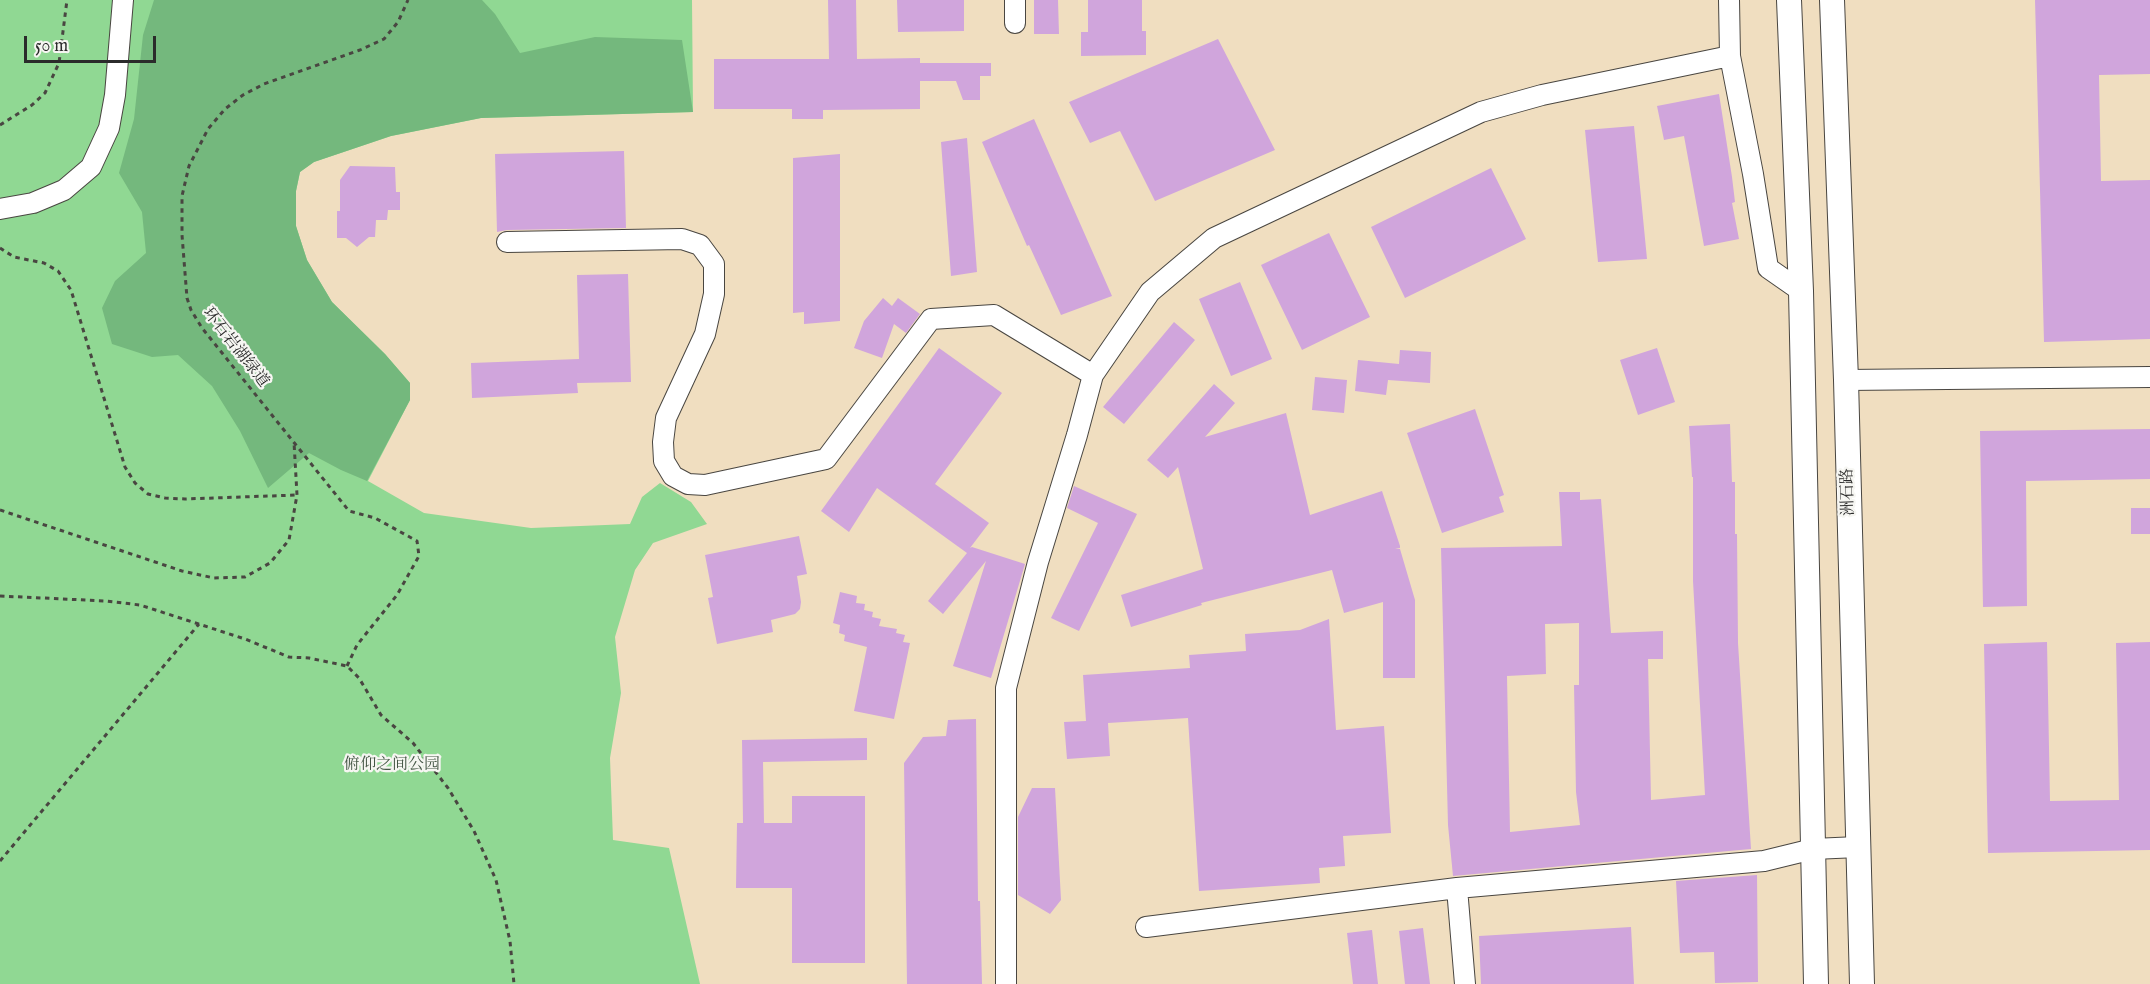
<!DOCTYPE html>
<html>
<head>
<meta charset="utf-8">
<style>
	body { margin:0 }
	#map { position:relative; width:2150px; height:984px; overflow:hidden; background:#f0dec0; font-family:"IM FELL English",serif }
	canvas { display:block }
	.scale { position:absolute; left:24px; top:36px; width:132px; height:27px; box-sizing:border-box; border:3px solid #2b2b2b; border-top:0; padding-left:8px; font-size:18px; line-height:21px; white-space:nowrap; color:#2b2b2b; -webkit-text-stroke:4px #f6f6f2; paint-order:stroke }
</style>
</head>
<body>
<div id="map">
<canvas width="2150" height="984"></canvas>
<div class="scale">50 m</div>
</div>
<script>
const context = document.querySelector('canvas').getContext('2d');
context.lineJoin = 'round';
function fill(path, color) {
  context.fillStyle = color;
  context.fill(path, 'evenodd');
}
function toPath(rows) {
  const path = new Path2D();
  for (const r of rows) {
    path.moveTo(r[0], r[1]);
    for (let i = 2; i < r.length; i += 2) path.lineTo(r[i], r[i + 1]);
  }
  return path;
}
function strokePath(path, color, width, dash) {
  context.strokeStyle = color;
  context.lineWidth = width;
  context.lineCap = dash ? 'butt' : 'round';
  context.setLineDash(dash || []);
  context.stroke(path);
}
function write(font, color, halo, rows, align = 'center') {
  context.font = font + ' "IM FELL English","Noto Serif SC",serif';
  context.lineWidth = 4.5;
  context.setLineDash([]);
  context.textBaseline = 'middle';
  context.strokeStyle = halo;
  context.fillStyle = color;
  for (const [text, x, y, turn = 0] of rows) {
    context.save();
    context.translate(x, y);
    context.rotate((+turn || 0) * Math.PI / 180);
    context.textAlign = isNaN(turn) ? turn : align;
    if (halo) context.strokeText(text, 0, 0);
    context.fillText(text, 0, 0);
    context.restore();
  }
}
fill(toPath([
	[0,0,692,0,693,112,481,118,391,136,314,162,300,172,296,191,296,226,307,260,332,302,385,354,410,383,410,400,368,481,424,513,531,528,630,524,642,497,660,483,691,502,707,524,653,543,635,570,615,637,621,693,610,758,613,840,669,848,700,984,0,984]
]), '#90d893');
fill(toPath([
	[154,0,482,0,495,14,520,53,595,37,682,40,693,112,481,118,391,136,314,162,300,172,296,191,296,226,307,260,332,302,385,354,410,383,410,400,367,481,341,470,309,453,268,488,240,431,212,386,178,355,152,357,112,344,102,308,115,281,146,253,142,212,119,173,134,119,143,35]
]), '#74b87d');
fill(toPath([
	[828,0,856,0,857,59,920,58,920,63,991,63,991,76,980,76,980,100,963,100,956,81,920,81,920,109,823,110,823,119,792,119,792,109,714,109,714,59,829,59],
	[897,0,964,0,964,31,898,32],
	[1034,0,1058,0,1059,34,1034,34],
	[1088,0,1142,0,1142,31,1146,31,1146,55,1081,56,1081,32,1088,32],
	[2035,0,2150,0,2150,74,2099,75,2101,181,2150,180,2150,339,2044,342],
	[1218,39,1275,150,1155,201,1120,131,1090,143,1069,102],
	[1719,94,1732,177,1735,202,1732,203,1739,239,1704,246,1684,136,1664,140,1657,106],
	[1034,119,1112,296,1061,315,1029,245,1027,246,982,142],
	[1634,126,1647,259,1598,262,1585,130],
	[967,138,977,272,951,276,941,142],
	[624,151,626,228,507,230,497,232,495,154],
	[840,154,840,321,804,324,804,312,793,313,793,158],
	[350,166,395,167,396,192,400,192,400,210,388,210,387,220,376,220,375,237,369,237,357,247,346,238,337,238,337,211,340,211,340,180],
	[1491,168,1526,239,1405,298,1371,227],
	[1329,233,1370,317,1302,350,1261,265],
	[628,274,631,382,577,383,578,393,472,398,471,363,579,359,577,275],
	[1240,282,1272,359,1231,376,1199,299],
	[883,298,892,306,898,298,920,314,906,333,894,324,882,358,854,348,864,321],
	[1174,322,1195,340,1124,424,1103,407],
	[939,348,1002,393,935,484,989,523,970,548,972,547,1025,564,991,678,953,666,986,561,943,614,928,601,967,553,877,488,849,532,821,511],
	[1657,348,1675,402,1638,415,1620,360],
	[1400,350,1431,352,1430,383,1388,380,1386,395,1355,391,1358,360,1399,364],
	[1315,377,1347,380,1344,413,1312,410],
	[1214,384,1235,403,1205,437,1286,413,1310,515,1382,491,1400,546,1400,548,1395,549,1400,549,1415,600,1415,678,1383,678,1383,602,1344,613,1332,570,1201,603,1202,605,1131,627,1121,595,1203,569,1178,467,1168,478,1147,460],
	[1475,409,1504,495,1499,497,1504,512,1442,533,1407,433],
	[1730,424,1732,482,1735,482,1735,534,1737,534,1738,643,1751,849,1453,876,1448,825,1441,548,1562,546,1559,492,1580,492,1580,500,1601,499,1611,633,1663,631,1663,659,1648,659,1651,800,1705,795,1693,581,1693,477,1692,477,1689,426],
	[1579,623,1579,685,1574,685,1576,792,1580,825,1510,832,1507,676,1546,674,1545,624],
	[2150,429,2150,479,2026,481,2027,606,1983,607,1980,431],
	[1074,486,1137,514,1079,631,1051,618,1098,523,1067,508],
	[2131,508,2150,508,2150,534,2131,534],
	[799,536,807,574,797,576,801,602,800,609,795,614,771,620,773,632,717,644,708,598,713,597,705,555],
	[840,592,857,596,856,603,865,604,864,610,873,612,872,617,881,619,879,626,897,629,896,633,905,635,903,642,910,643,894,719,854,711,867,647,844,641,845,635,839,633,840,625,833,623],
	[1329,619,1336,730,1384,726,1391,833,1343,836,1345,866,1319,868,1320,883,1199,891,1188,718,1108,723,1110,756,1067,759,1064,722,1086,721,1083,675,1190,668,1189,655,1246,651,1245,634,1300,630],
	[2047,642,2050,801,2119,800,2116,643,2150,642,2150,850,1988,853,1984,644],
	[976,719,978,901,980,901,982,984,907,984,904,763,923,737,946,736,948,720],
	[867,738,867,760,763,762,764,823,792,823,792,796,865,796,865,963,792,963,792,888,736,888,737,823,743,823,742,740],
	[1032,788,1055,788,1061,900,1050,914,1018,895,1018,817],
	[1757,875,1758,982,1715,983,1714,952,1680,953,1676,881],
	[1631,927,1634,984,1481,984,1479,936],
	[1423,928,1430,984,1405,984,1399,931],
	[1372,930,1378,984,1353,984,1347,933]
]), '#d0a5dc');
const minor = toPath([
	[1015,0,1015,23],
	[1729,0,1730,56,1753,174,1768,268,1801,291],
	[0,209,33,203,64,190,91,167,109,128,115,95,123,0],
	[507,242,682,239,700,245,714,264,714,294,705,334,666,418,663,442,664,461,673,476,688,484,705,485,826,459,931,319,994,315,1093,375],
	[1846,380,2150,377],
	[1457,888,1465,984],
	[1146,927,1457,888,1764,861,1813,849,1858,847],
	[1006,984,1006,688,1038,562,1077,435,1093,375,1150,292,1214,238,1481,112,1542,95,1730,56]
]);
const major = toPath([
	[1789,0,1801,291,1816,984],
	[1832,0,1846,380,1862,984]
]);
strokePath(minor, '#494641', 22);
strokePath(major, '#494641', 26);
strokePath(toPath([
	[0,125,32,105,45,93,59,63,67,0],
	[0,248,14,257,44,263,58,271,71,290,125,467,135,483,148,494,165,498,185,499,297,495],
	[0,510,182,571,214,578,245,577,270,563,289,540,297,495,294,442],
	[0,596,106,601,140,605,245,639,289,657,309,658,347,666,359,678,381,715,413,743,448,788,474,831,496,880,510,941,514,984],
	[347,666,357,645,397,595,419,556,417,541,375,518,349,511,202,328,191,310,187,298,182,235,182,196,189,166,208,129,225,109,243,95,264,84,360,50,384,39,398,22,408,0],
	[0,861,199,624]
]), '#494641', 3, [4.5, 4.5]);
strokePath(minor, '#fff', 20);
strokePath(major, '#fff', 24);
write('16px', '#2b2b2b', '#f6f6f2', [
	["环石岩湖绿道",235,348,52],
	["洲石路",1849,492,-92]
]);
write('16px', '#445645', '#f6f6f2', [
	["俯仰之间公园",392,766]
]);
</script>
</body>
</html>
